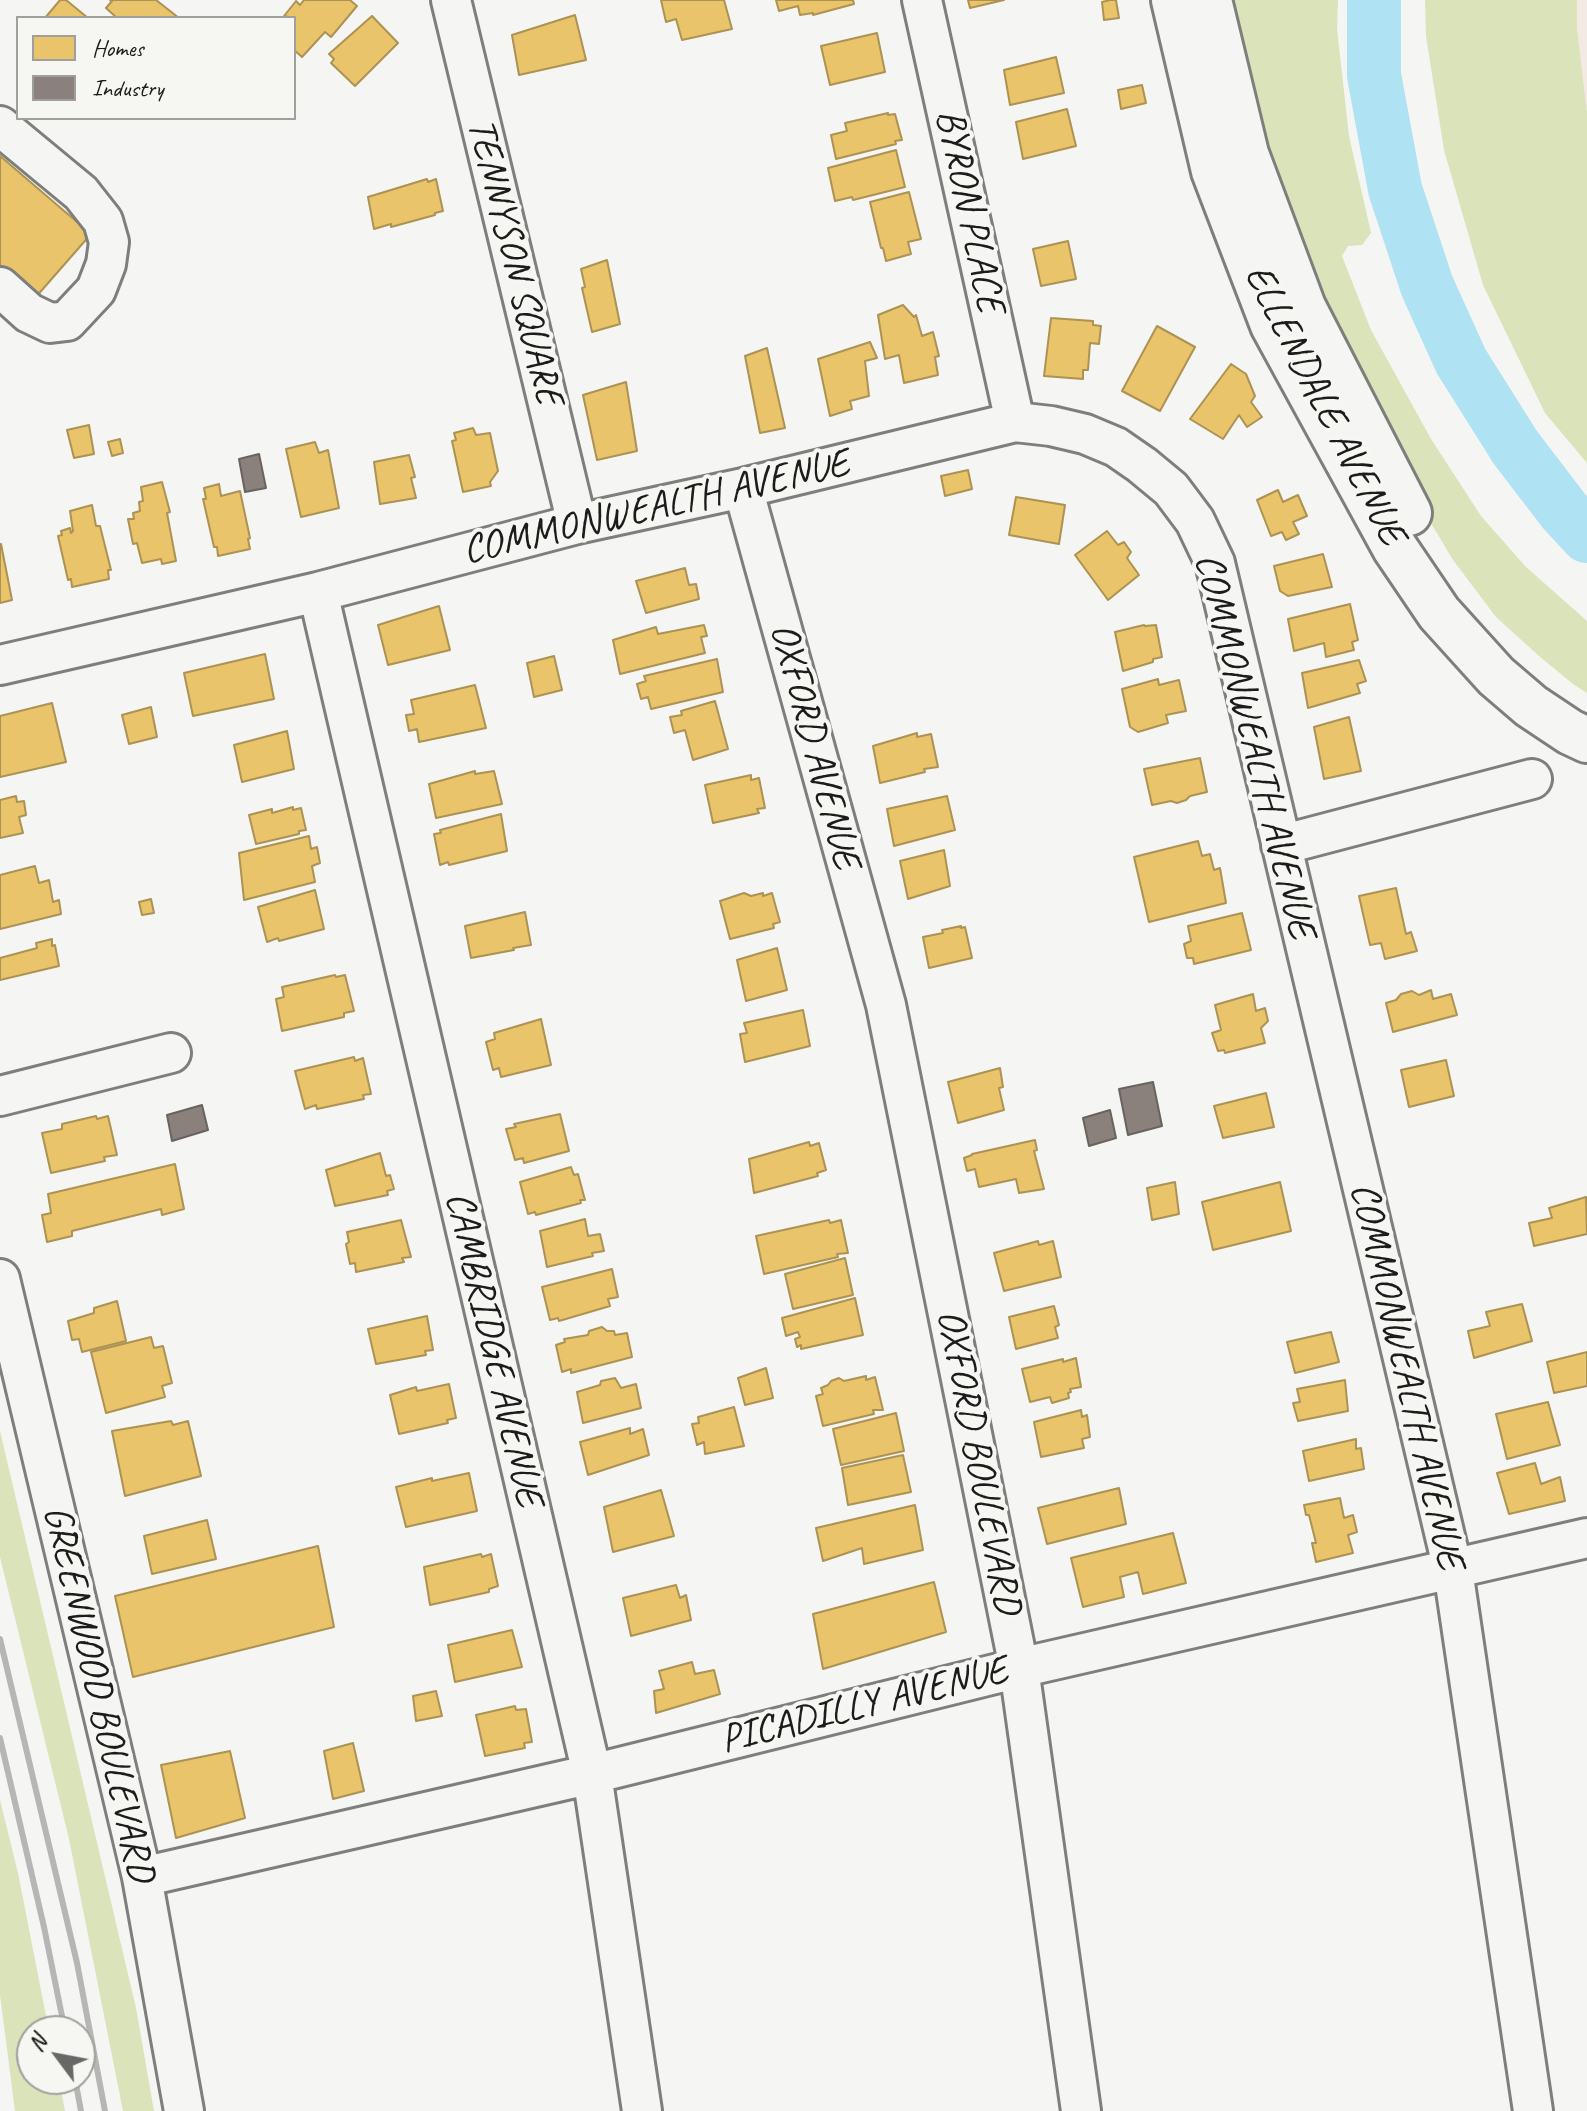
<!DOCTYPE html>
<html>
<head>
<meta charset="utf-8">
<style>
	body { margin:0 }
	#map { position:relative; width:1587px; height:2111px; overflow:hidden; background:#f5f5f3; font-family:Caveat,sans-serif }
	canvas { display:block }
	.legend { position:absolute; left:16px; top:16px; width:280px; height:104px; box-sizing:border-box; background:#f6f6f2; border:2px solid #9f9f9c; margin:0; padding:10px 14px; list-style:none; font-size:24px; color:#1c1c1c }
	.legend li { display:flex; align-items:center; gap:16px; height:40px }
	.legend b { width:40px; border:2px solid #9f9f9c }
	.north { position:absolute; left:16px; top:2015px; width:80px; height:80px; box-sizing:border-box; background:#f6f6f2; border:2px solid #9f9f9c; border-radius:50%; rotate:302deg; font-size:22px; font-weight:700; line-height:32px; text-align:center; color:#1c1c1c }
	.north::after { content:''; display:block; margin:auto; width:28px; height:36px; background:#686867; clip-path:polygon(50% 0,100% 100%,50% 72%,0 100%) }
</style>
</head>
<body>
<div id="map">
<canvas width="1587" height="2111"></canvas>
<ul class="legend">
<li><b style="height:22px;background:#e9c46a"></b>Homes</li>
<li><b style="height:22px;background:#8a817c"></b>Industry</li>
</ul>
<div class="north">N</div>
</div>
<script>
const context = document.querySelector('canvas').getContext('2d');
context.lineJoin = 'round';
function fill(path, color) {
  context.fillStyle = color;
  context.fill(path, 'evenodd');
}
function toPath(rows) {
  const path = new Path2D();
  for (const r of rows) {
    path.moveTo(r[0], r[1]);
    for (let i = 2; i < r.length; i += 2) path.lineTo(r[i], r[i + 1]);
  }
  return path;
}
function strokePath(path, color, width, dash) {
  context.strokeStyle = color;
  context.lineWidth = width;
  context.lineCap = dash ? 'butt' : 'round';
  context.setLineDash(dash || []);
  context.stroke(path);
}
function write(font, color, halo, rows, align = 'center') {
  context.font = font + ' Caveat,sans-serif';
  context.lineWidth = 8;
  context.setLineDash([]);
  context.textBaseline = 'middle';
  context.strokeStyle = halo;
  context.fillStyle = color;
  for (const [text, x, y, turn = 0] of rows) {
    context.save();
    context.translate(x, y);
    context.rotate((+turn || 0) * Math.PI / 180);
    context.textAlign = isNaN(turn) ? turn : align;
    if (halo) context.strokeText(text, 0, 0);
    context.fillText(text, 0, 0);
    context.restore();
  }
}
fill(toPath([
	[1577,0,1587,0,1587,112,1577,28]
]), '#f3eae3');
fill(toPath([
	[1219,0,1338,0,1337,29,1349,136,1371,233,1362,245,1348,246,1342,256,1371,330,1431,439,1481,516,1526,567,1587,621,1587,693,1573,684,1539,656,1496,617,1453,560,1410,488,1304,278],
	[1425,0,1577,0,1577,28,1587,112,1587,463,1545,413,1483,285,1444,150,1426,36],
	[0,1431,136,2008,154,2111,123,2111,69,1839,0,1557],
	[0,1800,18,1873,49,2031,32,2031,32,2079,59,2079,65,2111,15,2111,0,1995]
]), '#dae3b9');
const homes = toPath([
	[60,0,66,0,88,18,45,18,60,0],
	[110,0,156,0,179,18,117,18,106,8,112,1,110,0],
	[304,0,350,0,357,6,331,37,325,32,302,57,294,50,294,18,284,16,296,1,300,5,304,0],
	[661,0,724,0,732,29,682,40,676,19,666,22,661,0],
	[776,0,853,0,854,4,813,15,813,13,800,15,798,6,779,11,776,0],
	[968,0,1004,0,970,8,968,0],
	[1110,0,1116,0,1119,18,1104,20,1102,2,1110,0],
	[575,15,586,60,519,75,512,35,575,15],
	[372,16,398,43,355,86,331,63,334,59,329,54,372,16],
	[877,33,885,72,830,85,821,46,877,33],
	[1056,57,1064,93,1010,105,1004,70,1056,57],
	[1142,85,1146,103,1121,109,1118,90,1142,85],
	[1067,109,1076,146,1023,159,1016,122,1067,109],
	[888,113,888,115,895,114,902,140,895,141,896,144,836,159,831,135,847,131,845,123,888,113],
	[896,150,905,187,853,200,852,197,835,201,828,168,896,150],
	[0,156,91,234,35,298,0,268,0,156],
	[427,179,428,182,436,179,443,211,435,213,435,215,391,227,391,224,374,229,368,197,427,179],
	[909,192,921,239,908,242,911,254,886,261,883,248,881,248,870,202,909,192],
	[1068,241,1076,279,1041,286,1033,249,1068,241],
	[607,260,620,324,592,332,582,288,585,287,581,269,607,260],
	[903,305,914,317,916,315,922,336,933,332,939,356,935,357,938,375,904,383,899,355,885,359,878,315,903,305],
	[1051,318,1093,321,1093,325,1101,326,1099,344,1090,343,1088,370,1083,370,1083,379,1044,376,1051,318],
	[1157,326,1195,347,1160,411,1122,391,1157,326],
	[870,342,877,358,865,361,869,396,850,401,852,409,830,416,818,359,870,342],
	[767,348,785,428,760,433,745,356,767,348],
	[1231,364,1246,374,1255,396,1251,402,1262,417,1247,427,1239,415,1223,439,1190,419,1231,364],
	[626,382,637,451,597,460,583,395,626,382],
	[89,425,94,454,74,458,67,430,89,425],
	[473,428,476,435,490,433,498,471,490,482,491,486,463,492,452,441,456,440,454,433,473,428],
	[120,439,123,453,112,456,108,442,120,439],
	[315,442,319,453,328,450,339,508,301,517,286,449,315,442],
	[409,455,415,477,411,478,416,498,380,504,374,462,409,455],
	[968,470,972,489,945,496,941,476,968,470],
	[162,482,170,512,167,513,176,561,162,564,161,559,142,563,137,543,133,544,128,519,134,519,133,513,140,511,139,502,143,501,141,487,162,482],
	[219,484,221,496,240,491,250,538,248,539,250,549,218,556,217,547,214,547,203,499,206,499,204,488,219,484],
	[1278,490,1283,502,1298,495,1307,516,1293,522,1299,534,1286,540,1282,532,1271,536,1257,500,1278,490],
	[1016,497,1065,505,1059,544,1009,535,1016,497],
	[92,505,96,526,100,526,111,570,108,570,109,579,72,587,71,579,68,580,58,536,62,535,61,531,70,528,71,533,73,531,70,511,92,505],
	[1107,531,1118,545,1124,542,1131,552,1127,558,1139,575,1108,600,1075,555,1107,531],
	[1,544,12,600,0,603,0,544,1,544],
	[1323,554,1332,587,1288,596,1280,591,1274,566,1323,554],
	[685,568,689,585,696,584,699,599,646,613,636,581,685,568],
	[1350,604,1358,640,1352,642,1354,650,1326,657,1324,643,1294,651,1288,619,1350,604],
	[439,606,450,650,388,665,378,625,439,606],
	[704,625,707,636,701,637,705,653,620,674,613,640,656,627,658,634,704,625],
	[1144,625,1145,626,1156,625,1162,657,1153,659,1153,662,1123,671,1115,632,1144,625],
	[265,654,274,699,193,716,184,673,265,654],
	[554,656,562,690,534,697,527,663,554,656],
	[717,659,723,692,651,709,648,697,641,699,637,684,646,681,644,676,717,659],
	[1359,660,1366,681,1357,684,1360,693,1308,708,1302,673,1359,660],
	[1158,679,1159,685,1179,680,1186,711,1166,715,1168,723,1138,732,1130,727,1122,689,1158,679],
	[475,685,486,728,419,742,417,729,409,731,406,715,414,714,411,700,475,685],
	[715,701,728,749,693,760,685,730,674,733,670,717,682,715,681,711,715,701],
	[52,703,66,762,0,777,0,716,52,703],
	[151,707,157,737,129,744,122,715,151,707],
	[1349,717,1361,771,1324,779,1314,727,1349,717],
	[287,731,294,769,242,782,234,745,287,731],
	[917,733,917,737,931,734,938,767,924,769,925,772,880,783,873,746,917,733],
	[1200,758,1207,792,1190,796,1186,800,1177,803,1171,801,1152,805,1144,769,1200,758],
	[475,771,475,774,494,771,502,804,436,818,429,784,475,771],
	[751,775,751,780,759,778,765,808,757,809,759,813,713,823,705,785,751,775],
	[16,796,17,802,24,801,26,815,19,817,23,833,0,838,0,800,16,796],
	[947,796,955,830,894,846,887,809,947,796],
	[293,807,293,810,301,808,306,830,299,831,299,834,256,844,249,815,272,809,272,813,293,807],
	[501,814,507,851,449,865,448,862,440,865,434,834,441,833,440,830,501,814],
	[309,836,311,849,317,847,320,863,312,866,315,882,244,900,239,853,309,836],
	[1198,841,1202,856,1210,854,1214,870,1220,868,1226,903,1149,922,1134,857,1198,841],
	[944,850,950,886,908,899,900,861,944,850],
	[35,866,39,883,49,880,53,902,59,900,61,914,0,929,0,875,35,866],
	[1396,888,1406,934,1411,932,1417,951,1385,959,1381,943,1370,945,1359,896,1396,888],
	[315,890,324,929,279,941,278,938,267,942,258,907,315,890],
	[744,893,751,896,763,893,763,896,772,893,780,922,773,924,774,928,730,939,720,901,744,893],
	[151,899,154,913,142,915,139,902,151,899],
	[525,912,531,945,513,948,514,950,471,958,465,926,525,912],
	[1242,913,1251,950,1194,964,1193,958,1187,958,1184,944,1191,941,1188,926,1242,913],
	[961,926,961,928,965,927,972,958,929,968,923,937,943,933,942,930,961,926],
	[52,939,52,946,55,945,59,966,0,980,0,958,37,948,36,943,52,939],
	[777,948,787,990,746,1001,737,960,777,948],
	[335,975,336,977,345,975,354,1011,344,1013,344,1017,282,1031,276,999,284,997,282,987,335,975],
	[1431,990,1433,999,1451,994,1457,1015,1393,1032,1386,1003,1396,1000,1401,994,1412,991,1419,995,1431,990],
	[1253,994,1256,1011,1265,1008,1268,1021,1261,1028,1265,1043,1225,1053,1224,1050,1218,1051,1212,1033,1221,1030,1215,1005,1253,994],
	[803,1010,810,1046,745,1062,740,1034,747,1033,744,1023,803,1010],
	[541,1019,551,1065,501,1077,499,1068,493,1070,486,1042,495,1039,494,1033,541,1019],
	[354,1057,355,1061,363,1058,371,1094,363,1095,364,1099,317,1109,316,1105,305,1109,295,1071,354,1057],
	[1446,1060,1454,1096,1409,1107,1401,1070,1446,1060],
	[1000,1068,1003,1087,999,1088,1004,1110,958,1123,948,1082,1000,1068],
	[1266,1093,1274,1127,1223,1138,1214,1106,1266,1093],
	[560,1114,569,1151,524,1163,523,1158,515,1160,506,1129,516,1127,514,1124,560,1114],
	[96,1116,97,1119,108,1116,117,1155,104,1157,105,1161,51,1173,42,1133,62,1129,62,1124,96,1116],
	[1035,1140,1037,1150,1034,1151,1044,1189,1019,1193,1016,1179,979,1187,975,1169,967,1171,964,1158,972,1155,972,1154,1035,1140],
	[809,1142,810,1146,819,1143,826,1170,817,1173,818,1176,754,1193,749,1159,809,1142],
	[380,1153,386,1176,390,1175,394,1189,387,1191,388,1195,335,1206,326,1170,380,1153],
	[175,1164,184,1209,162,1215,161,1209,72,1231,72,1236,47,1242,42,1215,51,1213,48,1194,175,1164],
	[571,1167,574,1175,578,1174,585,1200,580,1200,581,1203,536,1215,535,1212,528,1214,520,1182,571,1167],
	[1175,1182,1179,1214,1152,1220,1147,1188,1175,1182],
	[1280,1182,1291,1231,1213,1250,1202,1202,1280,1182],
	[1586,1197,1587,1234,1534,1246,1529,1223,1552,1218,1549,1208,1586,1197],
	[585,1219,588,1236,600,1234,604,1251,592,1253,593,1256,547,1267,540,1231,585,1219],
	[401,1220,411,1257,402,1258,404,1262,356,1272,355,1263,350,1264,346,1244,349,1242,347,1232,401,1220],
	[829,1220,830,1223,841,1220,848,1253,837,1254,838,1257,764,1274,756,1236,829,1220],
	[1038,1241,1039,1245,1053,1241,1061,1277,1004,1291,994,1253,1038,1241],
	[845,1258,853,1295,793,1309,785,1274,845,1258],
	[612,1269,618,1297,608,1299,610,1306,559,1321,558,1318,550,1320,542,1287,612,1269],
	[855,1298,863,1335,801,1349,801,1345,797,1347,795,1339,800,1337,798,1332,786,1336,782,1318,855,1298],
	[117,1301,126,1341,82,1352,79,1339,72,1340,68,1321,94,1313,94,1308,117,1301],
	[1522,1304,1532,1341,1474,1358,1468,1331,1490,1326,1486,1312,1522,1304],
	[1054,1306,1059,1325,1055,1327,1058,1338,1016,1349,1009,1317,1054,1306],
	[427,1316,433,1350,425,1351,426,1355,376,1364,368,1329,427,1316],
	[602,1327,607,1331,614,1331,615,1335,627,1333,632,1357,571,1373,571,1369,562,1372,556,1345,565,1342,564,1339,588,1335,589,1331,602,1327],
	[1331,1332,1339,1362,1295,1373,1287,1342,1331,1332],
	[151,1337,154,1348,163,1346,172,1383,162,1386,165,1397,106,1413,91,1352,151,1337],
	[1587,1352,1587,1386,1554,1393,1547,1362,1587,1352],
	[1076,1358,1081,1387,1070,1389,1071,1392,1068,1393,1069,1398,1052,1403,1050,1397,1030,1402,1022,1369,1063,1359,1063,1362,1076,1358],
	[766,1368,773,1398,745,1405,738,1378,766,1368],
	[866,1376,866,1380,875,1377,883,1410,873,1410,874,1414,823,1426,816,1396,823,1394,821,1388,828,1385,831,1381,839,1378,844,1381,866,1376],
	[615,1378,621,1388,636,1384,641,1408,583,1423,577,1392,600,1385,601,1381,615,1378],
	[1345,1380,1348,1411,1298,1421,1293,1403,1300,1402,1297,1389,1345,1380],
	[449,1384,456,1418,447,1420,448,1423,399,1434,390,1395,416,1387,417,1391,449,1384],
	[1548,1402,1560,1445,1507,1459,1496,1414,1548,1402],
	[734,1407,744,1446,705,1454,704,1442,697,1445,692,1424,699,1423,698,1417,734,1407],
	[1081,1410,1082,1417,1087,1415,1090,1437,1082,1439,1084,1448,1041,1457,1034,1422,1081,1410],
	[896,1413,904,1451,841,1465,833,1429,896,1413],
	[171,1421,173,1425,188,1421,201,1476,125,1496,112,1431,171,1421],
	[630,1428,630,1434,643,1429,649,1455,588,1475,580,1442,630,1428],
	[1356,1439,1356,1449,1361,1448,1364,1469,1309,1481,1303,1451,1356,1439],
	[903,1455,911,1492,848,1505,842,1468,903,1455],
	[1535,1463,1541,1484,1560,1477,1565,1501,1509,1514,1497,1473,1535,1463],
	[469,1473,477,1511,406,1527,396,1487,432,1478,432,1481,469,1473],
	[1119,1488,1126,1524,1047,1544,1038,1508,1119,1488],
	[661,1490,674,1536,613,1552,604,1507,661,1490],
	[1340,1498,1344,1518,1353,1515,1357,1532,1348,1535,1353,1553,1316,1562,1312,1543,1316,1543,1309,1515,1306,1515,1304,1505,1340,1498],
	[915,1505,923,1550,864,1564,862,1548,823,1561,816,1528,915,1505],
	[207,1520,216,1559,152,1574,144,1536,207,1520],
	[1173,1533,1186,1583,1143,1594,1138,1572,1120,1577,1124,1597,1083,1607,1071,1558,1173,1533],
	[318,1546,334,1627,133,1677,115,1596,318,1546],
	[481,1554,482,1557,491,1554,498,1586,489,1589,489,1592,430,1605,424,1567,481,1554],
	[934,1582,946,1632,823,1669,813,1614,934,1582],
	[676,1585,680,1598,686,1595,691,1620,631,1636,623,1598,676,1585],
	[512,1630,522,1667,455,1682,448,1645,512,1630],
	[692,1662,695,1674,714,1670,720,1694,656,1713,654,1691,664,1689,659,1671,692,1662],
	[436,1691,442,1716,416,1721,413,1696,436,1691],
	[515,1706,516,1710,526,1709,532,1742,524,1743,525,1748,485,1756,476,1715,515,1706],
	[353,1743,364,1791,333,1799,324,1751,353,1743],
	[230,1751,245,1818,176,1838,161,1765,230,1751]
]);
fill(homes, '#e9c46a');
strokePath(homes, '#ac9253', 2);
const industry = toPath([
	[259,454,266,488,245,492,239,459,259,454],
	[1153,1082,1162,1126,1128,1135,1119,1089,1153,1082],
	[202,1105,208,1130,172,1141,167,1115,202,1105],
	[1110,1110,1116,1138,1089,1146,1083,1118,1110,1110]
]);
fill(industry, '#8a817c');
strokePath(industry, '#69635f', 2);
strokePath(toPath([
	[1374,0,1374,75,1395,189,1427,286,1461,361,1515,447,1564,511,1587,536]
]), '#afe2f3', 54);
const minor = toPath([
	[451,0,577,524],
	[922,0,1015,422],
	[0,126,81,193,103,221,109,242,106,264,96,290,67,321,50,323,29,313,0,287],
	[743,488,886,1005,1019,1668,1081,2111],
	[318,592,592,1774,642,2111],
	[0,665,318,592,577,524,743,488,1015,422,1051,426,1085,434,1116,447,1142,465,1171,489,1195,521,1215,563,1453,1570,1533,2111],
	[1281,845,1532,779],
	[0,1096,171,1053],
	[0,1279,142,1877,184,2111],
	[142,1877,592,1774,1019,1668,1587,1538]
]);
const major = toPath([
	[1174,0,1214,171,1273,325,1395,548,1439,613,1496,676,1531,706,1570,732,1587,740],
	[1209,0,1246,154,1303,307,1409,513]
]);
strokePath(minor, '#7e7e7d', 44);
strokePath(major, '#7e7e7d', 50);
strokePath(minor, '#f5f5f3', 38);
strokePath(major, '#f5f5f3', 44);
strokePath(toPath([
	[0,1639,77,1963,105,2111],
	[0,1738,44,1927,65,2031],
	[75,2079,81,2111]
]), '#b6b6b5', 6);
write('40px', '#1c1c1c', '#f6f6f2', [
	["BYRON PLACE",969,211,78],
	["TENNYSON SQUARE",514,262,76],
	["ELLENDALE AVENUE",1324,405,63],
	["COMMONWEALTH AVENUE",656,508,-13],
	["OXFORD AVENUE",814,746,75],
	["COMMONWEALTH AVENUE",1254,746,76],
	["CAMBRIDGE AVENUE",493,1349,77],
	["COMMONWEALTH AVENUE",1406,1376,77],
	["OXFORD BOULEVARD",978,1462,79],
	["GREENWOOD BOULEVARD",98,1694,77],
	["PICADILLY AVENUE",864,1706,-14]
]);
</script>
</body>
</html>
